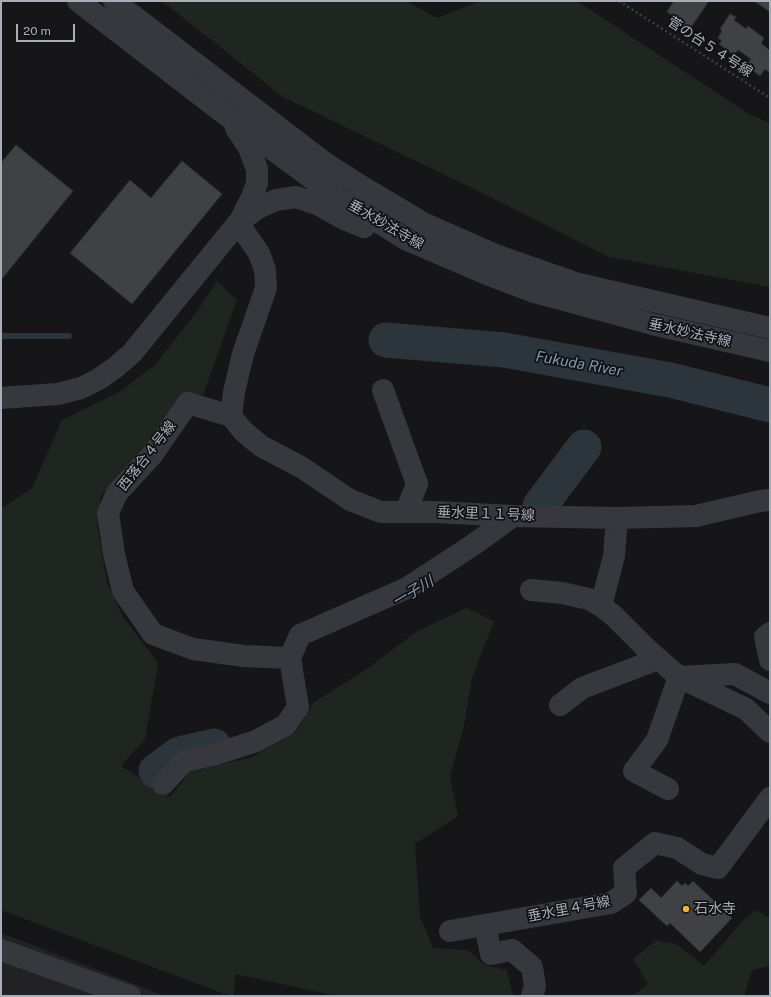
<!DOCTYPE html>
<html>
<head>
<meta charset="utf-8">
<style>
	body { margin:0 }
	#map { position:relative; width:771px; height:997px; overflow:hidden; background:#161618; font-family:"Public Sans",sans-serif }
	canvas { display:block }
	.frame { position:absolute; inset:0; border:2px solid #a8adb8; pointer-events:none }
	.scale { position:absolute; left:16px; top:24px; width:59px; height:18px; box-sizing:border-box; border:2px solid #a8adb8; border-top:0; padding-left:5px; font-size:12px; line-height:14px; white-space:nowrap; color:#a8adb8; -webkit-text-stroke:3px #111113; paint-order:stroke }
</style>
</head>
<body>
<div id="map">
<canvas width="771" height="997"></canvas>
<div class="frame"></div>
<div class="scale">20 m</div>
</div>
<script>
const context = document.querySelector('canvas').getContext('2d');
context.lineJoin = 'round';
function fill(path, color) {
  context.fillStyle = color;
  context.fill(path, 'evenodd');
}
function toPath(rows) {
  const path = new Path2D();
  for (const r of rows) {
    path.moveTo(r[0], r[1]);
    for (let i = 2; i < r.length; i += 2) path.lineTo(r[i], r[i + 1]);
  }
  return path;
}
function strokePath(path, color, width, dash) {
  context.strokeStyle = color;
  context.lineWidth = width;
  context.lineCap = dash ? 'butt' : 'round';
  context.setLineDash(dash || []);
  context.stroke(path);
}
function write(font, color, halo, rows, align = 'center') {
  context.font = font + ' "Public Sans","Noto Sans JP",sans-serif';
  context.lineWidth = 3.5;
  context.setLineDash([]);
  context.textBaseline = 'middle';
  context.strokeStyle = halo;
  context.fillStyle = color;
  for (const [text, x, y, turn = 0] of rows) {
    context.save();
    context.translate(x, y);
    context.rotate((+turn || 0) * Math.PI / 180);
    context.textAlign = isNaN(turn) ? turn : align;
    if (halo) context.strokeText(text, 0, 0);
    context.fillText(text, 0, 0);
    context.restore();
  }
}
fill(toPath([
	[1,933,106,973,165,996,1,996]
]), '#222225');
fill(toPath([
	[162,1,406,1,437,18,480,1,577,1,749,114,770,123,770,287,609,257,476,190,283,97],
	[217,281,237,300,203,395,182,395,139,454,101,496,97,524,107,583,123,617,158,663,145,739,121,766,170,797,192,770,250,758,296,732,314,702,364,671,416,632,466,608,494,621,472,678,464,726,450,776,458,816,415,844,420,916,433,948,468,950,485,965,507,970,513,996,337,996,235,974,234,996,230,996,1,910,1,509,32,488,62,420,119,392,155,365,198,310],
	[757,910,770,919,770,966,752,970,744,996,633,996,648,984,633,959,656,940,676,944,704,966,743,920]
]), '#1e261f');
strokePath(toPath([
	[1,336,69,336]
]), '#2c353c', 6);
strokePath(toPath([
	[386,340,504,350,670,380,770,405],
	[540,506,584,447],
	[156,771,179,754,214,746]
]), '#2c353c', 35);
const building = toPath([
	[674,1,709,1,687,33,670,21,673,16,667,12,674,1],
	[754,1,770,1,770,12,754,1],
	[730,14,736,17,734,20,746,29,748,26,764,38,761,43,769,50,770,49,770,73,765,69,760,76,746,65,751,59,738,50,734,55,719,44,722,41,718,38,722,31,720,29,730,14],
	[16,145,73,191,1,280,1,163,16,145],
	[182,161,222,194,132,304,70,253,130,180,151,198,182,161],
	[677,881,682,886,685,883,688,886,693,881,732,918,700,952,670,923,667,926,639,900,651,888,661,898,677,881]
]);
fill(building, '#404145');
strokePath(building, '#303034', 1);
strokePath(toPath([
	[619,1,770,98]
]), '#3d3f44', 2.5, [2, 3]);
strokePath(toPath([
	[78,1,230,118,337,197,407,240,489,275,534,292,656,325,770,351],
	[114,1,325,163,361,186,423,223,498,256,575,283,770,328],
	[236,128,249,148,257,169,257,183,252,197,240,221],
	[383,390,417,484,406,512],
	[1,398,58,394,81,388,99,379,116,367,132,353,238,223,258,208,276,200,296,197,317,204,342,218,364,227],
	[231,416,243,431,261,446,301,467,350,500,381,512,436,512,513,516,617,518,696,516,760,501,770,500],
	[231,416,188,403,152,455,117,493,108,513,114,554,123,591,153,634,193,649,244,656,290,658],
	[231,416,234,392,243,354,266,288,265,270,259,253,238,223],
	[617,518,614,556,601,606,613,615,648,650,679,677,746,709,770,732],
	[531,590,562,593,589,599,601,606],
	[770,633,765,637,770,660],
	[560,705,582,688,648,663,648,650],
	[163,784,185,761,216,754,256,741,286,725,298,707,290,658,300,635,407,588,473,545,513,516],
	[668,789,634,771,657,740,679,677,735,674,770,693],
	[485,925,491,954,512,950,532,967,535,986,532,996],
	[450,931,611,903,626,893,624,868,655,843,677,848,702,864,718,868,770,798],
	[1,950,130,996]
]), '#37383d', 22);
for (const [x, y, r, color] of [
	[686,909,4,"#f2b134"]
]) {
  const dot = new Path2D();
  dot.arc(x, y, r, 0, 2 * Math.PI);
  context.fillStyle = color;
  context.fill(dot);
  strokePath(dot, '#111113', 1.5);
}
write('14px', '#a8adb8', '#111113', [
	["菅の台５４号線",710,47,33],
	["垂水妙法寺線",386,225,30],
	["垂水妙法寺線",690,333,13],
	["西落合４号線",147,456,-52],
	["垂水里１１号線",486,514,2],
	["垂水里４号線",569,909,-11]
]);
write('14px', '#a8adb8', '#111113', [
	["石水寺",694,909]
], 'left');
write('italic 15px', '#7f9bb3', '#111113', [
	["Fukuda River",579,364,10],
	["一子川",413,592,-31]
]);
</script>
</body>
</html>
